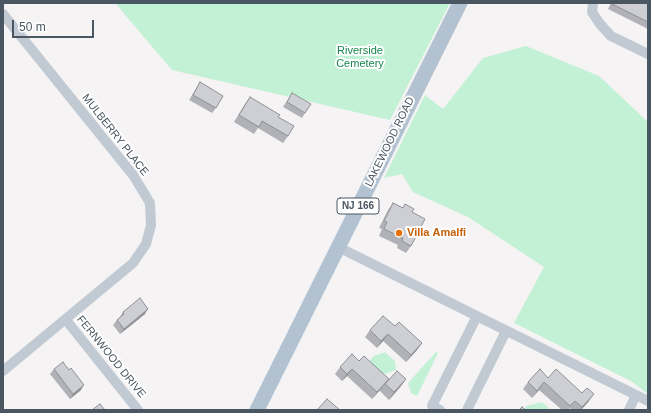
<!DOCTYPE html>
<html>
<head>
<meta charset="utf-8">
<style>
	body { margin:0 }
	#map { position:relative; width:651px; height:413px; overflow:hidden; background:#f5f3f3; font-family:Arial,sans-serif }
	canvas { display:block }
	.frame { position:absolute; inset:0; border:4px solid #4a5661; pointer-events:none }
	.scale { position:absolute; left:12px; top:20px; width:82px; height:18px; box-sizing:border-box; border:2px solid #4a5661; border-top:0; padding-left:5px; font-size:12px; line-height:14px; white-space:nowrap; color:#4a5661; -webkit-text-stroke:3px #fff; paint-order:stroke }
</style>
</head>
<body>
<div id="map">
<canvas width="651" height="413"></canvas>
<div class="frame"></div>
<div class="scale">50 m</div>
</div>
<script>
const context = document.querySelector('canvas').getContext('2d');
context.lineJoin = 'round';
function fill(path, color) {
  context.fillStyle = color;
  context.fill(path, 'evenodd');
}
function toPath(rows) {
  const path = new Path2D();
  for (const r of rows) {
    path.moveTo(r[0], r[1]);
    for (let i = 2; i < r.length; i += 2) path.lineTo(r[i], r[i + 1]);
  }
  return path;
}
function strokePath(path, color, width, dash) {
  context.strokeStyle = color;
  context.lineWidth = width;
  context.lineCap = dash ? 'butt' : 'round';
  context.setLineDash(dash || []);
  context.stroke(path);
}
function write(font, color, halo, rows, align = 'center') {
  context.font = font + ' Arial,sans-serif';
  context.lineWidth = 4;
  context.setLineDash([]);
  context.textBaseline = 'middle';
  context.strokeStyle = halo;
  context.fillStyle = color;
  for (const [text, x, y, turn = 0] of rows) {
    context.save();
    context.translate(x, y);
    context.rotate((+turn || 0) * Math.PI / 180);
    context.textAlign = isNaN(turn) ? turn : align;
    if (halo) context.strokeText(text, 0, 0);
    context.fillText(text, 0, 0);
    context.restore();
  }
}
fill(toPath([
	[115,3,450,3,390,120,172,70],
	[526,46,599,76,648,122,648,394,631,381,514,323,544,267,468,217,413,192,402,174,384,178,425,95,443,109,483,58],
	[385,352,395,361,396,370,382,375,370,363,370,360,374,356],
	[436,352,438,353,417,396,411,393,408,383],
	[542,402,551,410,525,410,526,406]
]), '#c3f1d5');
strokePath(toPath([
	[593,3,592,12,600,24,611,36,648,54],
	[3,14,133,175,150,203,151,225,146,244,133,263,3,371],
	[338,247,648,401],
	[66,320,138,410],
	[440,410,432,406,477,316],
	[467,410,506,331],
	[629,410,636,395]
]), '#c1cad2', 10);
strokePath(toPath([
	[257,410,460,3]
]), '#b3c2d1', 15);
fill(toPath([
	[611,3,648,3,648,29,608,9],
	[200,82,216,108,212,113,189,100],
	[292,93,305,113,302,118,283,107],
	[250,97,278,117,288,136,283,143,258,128,254,134,234,122,245,104],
	[393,203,403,208,405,204,412,212,411,246,406,253,397,248,398,245,379,236,382,229,379,228,388,210],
	[123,312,145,314,120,334,113,325,117,320,120,317],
	[395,326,422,343,417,350,406,362,383,341,377,348,365,337,370,330],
	[359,361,389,379,406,379,401,386,389,400,380,391,380,390,372,399,347,376,342,381,335,374,340,367],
	[54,369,81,390,70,399,50,374],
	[548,378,589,401,581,410,572,410,570,408,568,410,562,410,539,390,532,398,523,389,528,382]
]), '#b0b2b7');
fill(toPath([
	[148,309,145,314,120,334,124,329],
	[388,334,383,341,377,348,381,341],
	[422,343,417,350,406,362,411,355],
	[352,369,347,376,342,381,347,374],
	[389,379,380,390,372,399,377,392],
	[406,379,401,386,389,400,394,392],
	[544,382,539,390,532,398,537,391],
	[84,385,81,390,70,399,73,394],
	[594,394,589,401,581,410,580,410]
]), '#909195');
const building = toPath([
	[612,3,648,3,648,22,612,4,612,3],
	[200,82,223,96,216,108,193,95,200,82],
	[292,93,311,104,305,113,287,102,292,93],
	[250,97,280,115,278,117,294,126,288,136,262,121,259,127,239,115,250,97],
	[393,203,403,208,405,204,414,209,412,212,425,219,411,246,402,241,403,238,384,229,387,222,384,221,393,203],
	[140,298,148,309,124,329,117,320,124,314,123,312,140,298],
	[383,316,395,326,399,322,422,343,411,355,388,334,381,341,370,330,383,316],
	[352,354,359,361,364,356,389,379,377,392,352,369,347,374,340,367,352,354],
	[63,362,69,370,71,368,84,385,73,394,54,369,63,362],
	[540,369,548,378,556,369,582,393,587,388,594,394,582,407,575,401,570,406,544,382,537,391,528,382,540,369],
	[397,371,406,379,394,392,385,384,397,371],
	[327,399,340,410,317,410,327,399],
	[100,404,105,410,92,410,100,404],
	[522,407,526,410,519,410,522,407]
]);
fill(building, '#cdcfd5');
strokePath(building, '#909195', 1);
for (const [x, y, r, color] of [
	[399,233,4,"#e8710a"]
]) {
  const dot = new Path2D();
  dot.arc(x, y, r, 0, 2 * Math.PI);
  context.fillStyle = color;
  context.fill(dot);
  strokePath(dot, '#fff', 1.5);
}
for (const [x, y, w] of [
	[358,206,42]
]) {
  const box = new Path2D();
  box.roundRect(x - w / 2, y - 8, w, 16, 3);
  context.fillStyle = '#fff';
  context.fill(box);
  strokePath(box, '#4a5661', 1);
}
write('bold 10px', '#4a5661', null, [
	["NJ 166",358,206]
]);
write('11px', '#17864f', '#fff', [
	["Riverside",360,51],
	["Cemetery",360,64]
]);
write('11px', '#4a5661', '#fff', [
	["MULBERRY PLACE",115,135,52],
	["LAKEWOOD ROAD",390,142,-64],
	["FERNWOOD DRIVE",111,357,51]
]);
write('bold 11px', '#c56008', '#fff', [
	["Villa Amalfi",407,233]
], 'left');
</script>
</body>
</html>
